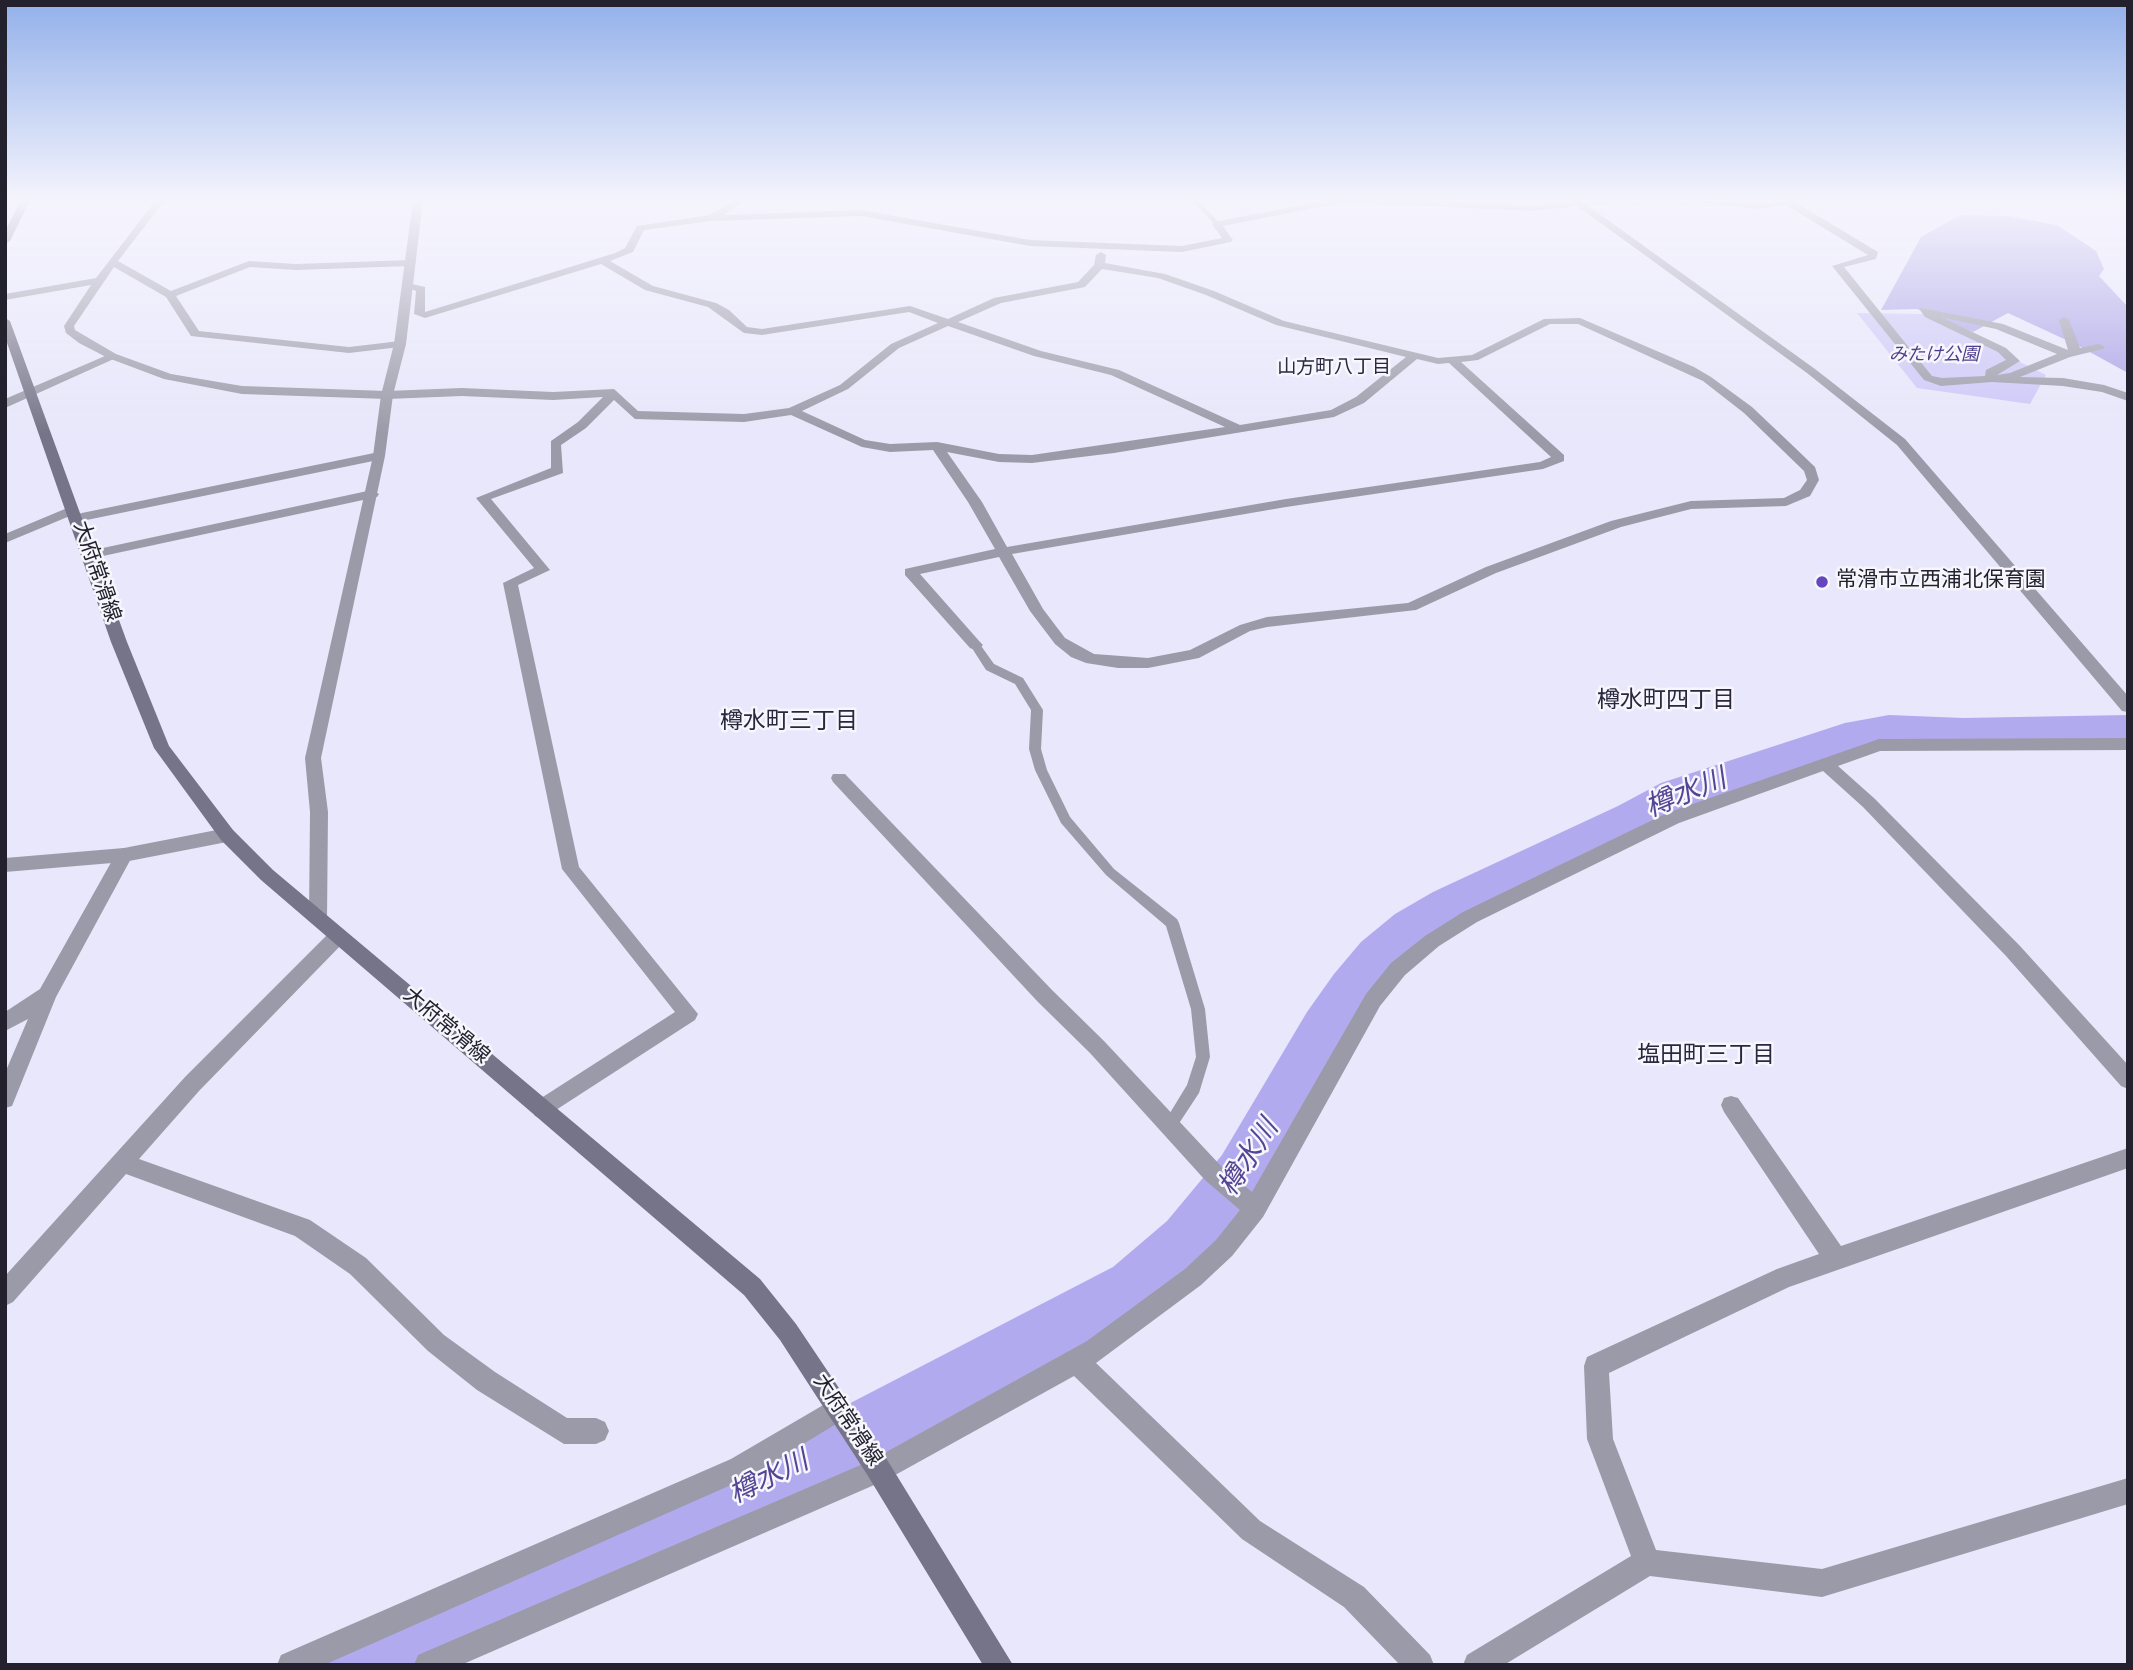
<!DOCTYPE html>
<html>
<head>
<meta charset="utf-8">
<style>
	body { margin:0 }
	#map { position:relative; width:2133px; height:1670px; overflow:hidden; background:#e8e7fb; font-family:Spectral,serif }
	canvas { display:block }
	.frame { position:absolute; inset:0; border:7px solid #22212d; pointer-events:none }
</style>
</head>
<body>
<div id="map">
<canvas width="2133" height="1670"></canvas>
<div class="frame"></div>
</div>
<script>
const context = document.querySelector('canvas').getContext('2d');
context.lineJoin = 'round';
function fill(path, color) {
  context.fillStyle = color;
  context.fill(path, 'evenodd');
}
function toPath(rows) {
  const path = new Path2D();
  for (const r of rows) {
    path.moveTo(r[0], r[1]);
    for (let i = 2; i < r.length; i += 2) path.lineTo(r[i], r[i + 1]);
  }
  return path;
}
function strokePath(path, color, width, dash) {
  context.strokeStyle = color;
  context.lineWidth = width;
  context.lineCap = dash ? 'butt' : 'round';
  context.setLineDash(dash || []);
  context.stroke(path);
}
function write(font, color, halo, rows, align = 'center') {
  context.font = font + ' Spectral,"Noto Sans JP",serif';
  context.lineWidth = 5;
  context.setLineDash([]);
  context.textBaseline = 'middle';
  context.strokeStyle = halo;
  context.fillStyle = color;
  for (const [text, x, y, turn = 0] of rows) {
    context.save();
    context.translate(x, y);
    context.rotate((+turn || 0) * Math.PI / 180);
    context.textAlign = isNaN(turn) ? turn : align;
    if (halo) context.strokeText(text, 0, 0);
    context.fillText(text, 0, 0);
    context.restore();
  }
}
fill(toPath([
	[1857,313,1925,314,2046,375,2030,404,1917,388]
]), '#ccc7f7');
fill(toPath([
	[1960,215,2008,216,2057,225,2096,251,2104,269,2099,276,2128,307,2128,373,2077,345,2008,313,1973,332,1917,309,1881,310,1921,237]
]), '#aaa2e5');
fill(toPath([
	[1889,715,1963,718,2128,715,2128,747,1963,750,1889,747,1865,749,1695,807,1652,832,1469,920,1433,944,1399,974,1372,1006,1347,1046,1266,1195,1213,1265,1159,1313,804,1503,453,1665,319,1665,330,1637,754,1453,1113,1267,1167,1221,1222,1155,1307,1012,1334,974,1361,942,1395,914,1433,892,1618,806,1661,783,1845,723,1889,715]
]), '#b2aaee');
fill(toPath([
	[1192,200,1199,200,1219,223,1219,225,1215,225,1192,200],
	[975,642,979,643,994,664,1023,678,1043,710,1041,749,1047,770,1070,817,1114,869,1177,919,1179,923,1205,1009,1210,1057,1199,1093,1174,1131,1169,1133,1164,1131,1162,1126,1187,1085,1196,1057,1191,1009,1166,926,1106,875,1061,823,1035,770,1029,749,1031,710,1015,684,986,670,970,645,975,642]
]), '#9b9aa8');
fill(toPath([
	[156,200,165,200,118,261,171,291,249,261,296,264,410,260,415,263,410,266,296,270,250,267,176,296,199,331,349,347,400,341,406,344,400,347,349,353,191,336,166,297,114,267,74,326,75,330,116,354,171,374,242,386,387,391,462,388,553,392,614,389,638,411,744,414,789,408,840,385,891,344,938,323,909,312,762,335,744,333,708,307,645,290,601,264,425,318,414,314,416,291,403,286,408,283,425,287,425,312,615,253,625,248,637,226,710,215,734,200,745,200,724,215,861,210,1030,240,1182,246,1222,238,1212,224,1214,222,1326,200,1421,200,1531,205,1639,200,1531,211,1345,202,1223,226,1233,240,1231,242,1182,252,1030,246,861,216,711,221,644,230,633,252,610,261,653,286,716,303,729,310,747,327,762,329,910,306,948,319,994,298,1078,282,1094,265,1096,255,1101,252,1106,255,1105,263,1165,274,1214,291,1284,321,1438,358,1472,355,1544,319,1580,318,1694,367,1711,377,1752,407,1790,443,1815,467,1819,480,1810,496,1786,506,1691,509,1621,527,1496,573,1416,610,1267,627,1250,631,1199,658,1148,668,1118,668,1086,663,1071,657,1055,644,1030,611,999,557,920,574,980,642,983,645,980,648,975,650,970,648,905,575,905,569,995,549,968,502,933,450,890,452,862,447,791,415,744,422,635,419,614,400,586,428,561,445,563,473,491,499,550,570,518,585,579,867,698,1014,695,1020,542,1119,535,1116,531,1109,535,1102,675,1012,562,869,503,583,534,568,476,498,551,468,551,441,578,422,603,397,553,400,462,396,387,399,242,394,164,379,108,358,79,343,66,333,64,326,91,285,5,300,5,294,96,278,156,200],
	[1102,269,1158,278,1206,295,1276,325,1406,357,1356,397,1331,410,1240,425,1119,370,1041,351,958,322,1001,303,1085,287,1102,269],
	[1550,324,1578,324,1703,381,1744,413,1804,471,1807,480,1800,490,1784,498,1691,501,1611,521,1486,567,1408,603,1267,617,1240,625,1190,650,1148,658,1094,654,1065,638,1043,609,1012,554,1286,507,1543,469,1564,461,1564,455,1461,362,1478,360,1550,324],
	[948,326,1034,356,1111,375,1225,427,1032,455,999,454,937,442,890,444,865,440,802,411,848,389,899,348,948,326],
	[1417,359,1438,364,1449,363,1551,457,1540,462,1286,499,1007,547,982,502,947,452,999,462,1032,463,1114,453,1334,417,1364,403,1417,359],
	[1682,200,1755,203,1796,200,1795,202,1878,252,1876,259,1844,267,1932,376,1942,378,1985,376,1986,370,2006,360,1998,352,1925,317,1920,310,1921,308,2003,324,2068,350,2059,320,2064,317,2069,320,2080,348,2099,344,2105,347,2103,349,2070,357,2020,377,2063,378,2104,385,2128,393,2128,401,2102,392,2063,386,1992,382,1941,386,1924,380,1832,266,1868,255,1786,205,1755,209,1682,200],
	[1941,317,1996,329,2057,354,2010,373,1997,375,2020,361,2006,348,1941,317],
	[379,452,383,453,383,459,77,522,70,518,77,514,379,452],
	[372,490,379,494,377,497,89,559,82,555,89,551,372,490],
	[72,506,77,507,77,513,5,543,5,534,72,506],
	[2128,738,2128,750,1880,751,1838,766,1875,799,2020,946,2128,1065,2128,1089,2121,1086,2006,956,1863,807,1823,771,1679,823,1477,922,1439,946,1405,975,1380,1006,1263,1217,1232,1256,1201,1285,1096,1363,1260,1521,1364,1587,1430,1655,1434,1665,1400,1665,1344,1607,1242,1539,1074,1376,888,1479,461,1665,414,1665,418,1655,870,1461,1087,1341,1185,1269,1216,1240,1240,1210,1205,1180,1090,1053,1038,1002,833,782,831,778,833,774,845,774,1052,990,1104,1041,1221,1166,1252,1192,1366,994,1391,963,1425,936,1463,912,1667,813,1879,739,2128,738],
	[124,848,130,850,133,855,56,997,12,1106,5,1108,5,1073,28,1019,5,1031,5,1012,40,989,118,850,124,848],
	[338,928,345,931,347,936,345,941,199,1091,139,1159,310,1220,366,1258,444,1335,495,1372,567,1418,596,1418,605,1422,609,1431,605,1440,596,1444,564,1444,477,1390,428,1351,350,1274,295,1236,126,1174,13,1302,5,1306,5,1276,185,1077,331,931,338,928],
	[1731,1096,1738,1098,1841,1246,2128,1148,2128,1168,1789,1287,1609,1373,1613,1439,1656,1550,1822,1569,2128,1478,2128,1504,1822,1597,1650,1576,1504,1665,1463,1665,1467,1655,1631,1556,1587,1439,1584,1366,1587,1357,1777,1269,1819,1254,1724,1112,1721,1105,1724,1098,1731,1096],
	[837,1397,846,1400,849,1409,846,1418,749,1477,324,1665,277,1665,281,1655,731,1459,837,1397]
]), '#9b9aa8');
fill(toPath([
	[413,200,423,200,406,344,393,395,385,456,321,758,328,812,327,918,325,923,318,925,311,923,309,918,310,812,305,758,373,456,381,395,394,344,413,200],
	[1569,200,1580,200,1815,369,1905,439,2128,696,2128,712,2122,711,1897,445,1807,373,1569,200],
	[112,353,118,356,116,358,5,408,5,399,112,353],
	[227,828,233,830,236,835,233,840,227,842,124,862,5,872,5,858,124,848,227,828]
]), '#9b9aa8');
fill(toPath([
	[21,200,30,200,10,241,5,244,5,231,21,200],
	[5,318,10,321,127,642,169,746,233,830,273,870,760,1279,796,1324,886,1458,1013,1665,983,1665,868,1476,780,1340,744,1295,261,880,221,840,154,748,111,642,5,337,5,318]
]), '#767488');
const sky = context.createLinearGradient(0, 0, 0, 434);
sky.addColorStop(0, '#92b0ea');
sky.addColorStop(0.46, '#f5f4fd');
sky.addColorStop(1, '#f5f4fd00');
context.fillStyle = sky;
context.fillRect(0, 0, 2133, 434);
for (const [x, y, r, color] of [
	[1822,582,7,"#6446bf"]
]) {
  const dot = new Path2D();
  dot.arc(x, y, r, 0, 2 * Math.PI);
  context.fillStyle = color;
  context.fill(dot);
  strokePath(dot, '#f6f6fc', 2.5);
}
write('italic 18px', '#4d3d8c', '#f6f6fc', [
	["みたけ公園",1934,356]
]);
write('19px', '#2a273f', '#f6f6fc', [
	["山方町八丁目",1334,369]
]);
write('21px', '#22212d', '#f6f6fc', [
	["大府常滑線",95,572,71],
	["大府常滑線",445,1027,40],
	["大府常滑線",846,1421,56]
]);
write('21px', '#22212d', '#f6f6fc', [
	["常滑市立西浦北保育園",1836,582]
], 'left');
write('23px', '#2a273f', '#f6f6fc', [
	["樽水町四丁目",1666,702],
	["樽水町三丁目",789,723],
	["塩田町三丁目",1706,1057]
]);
write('italic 28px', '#544594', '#f6f6fc', [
	["樽水川",1687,796,-22],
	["樽水川",1251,1159,-57],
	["樽水川",770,1480,-26]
]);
</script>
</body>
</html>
